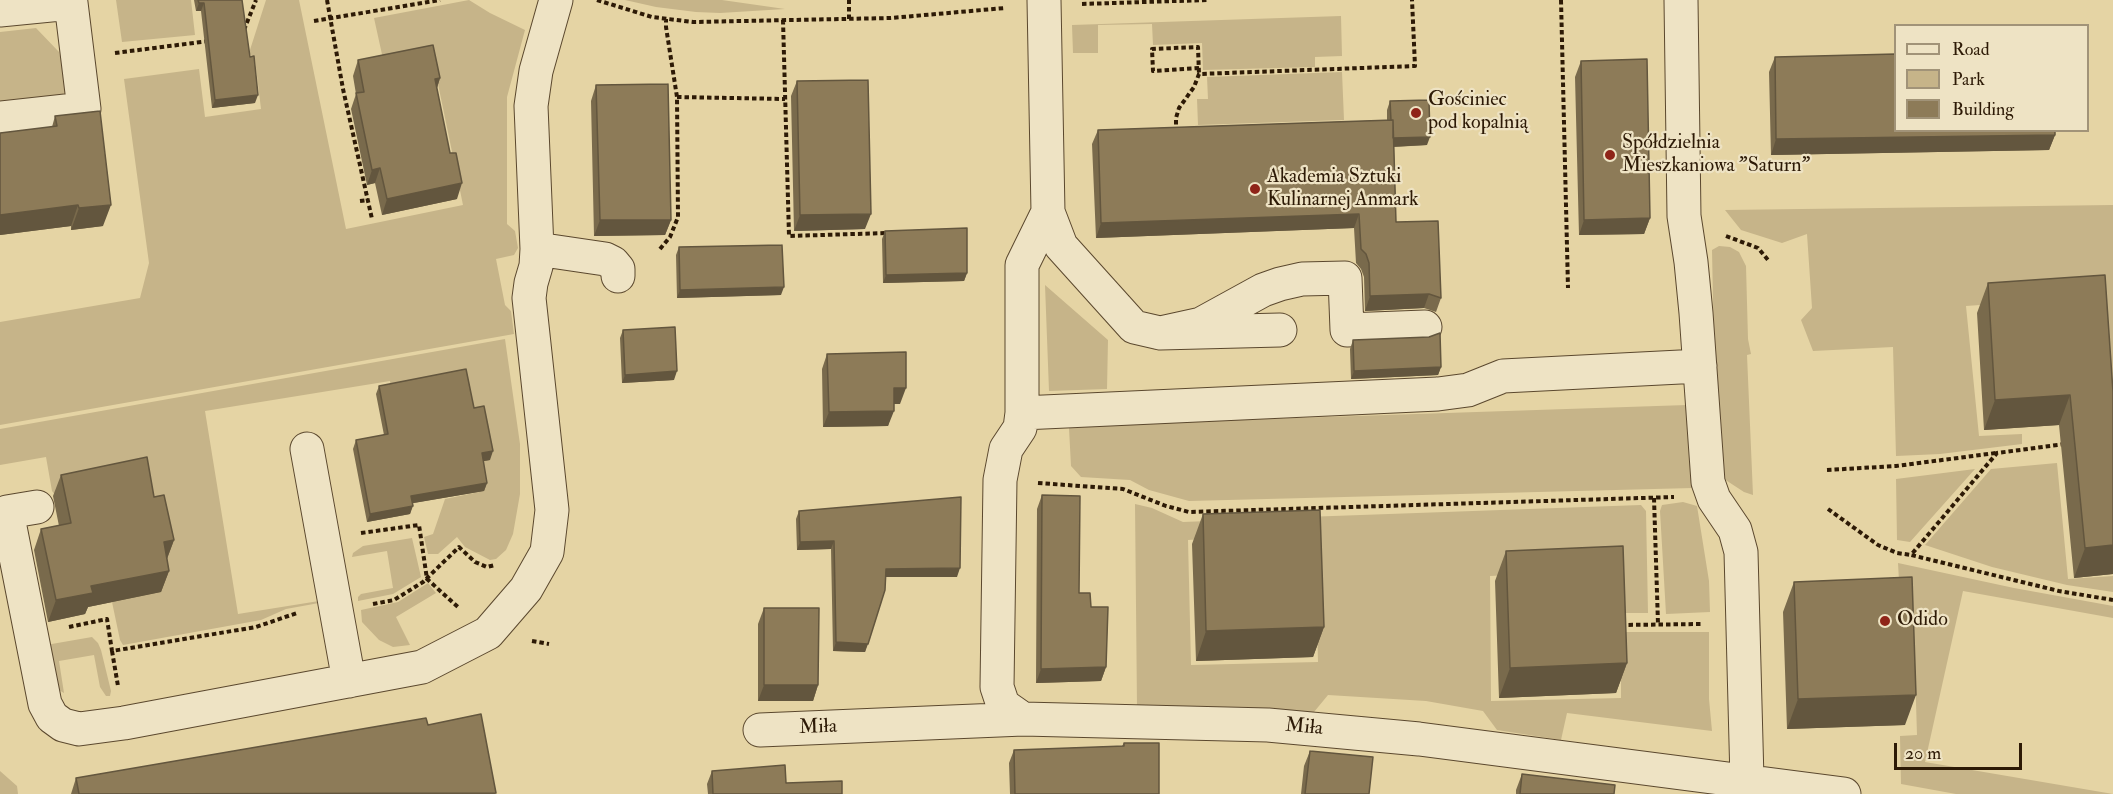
<!DOCTYPE html>
<html>
<head>
<meta charset="utf-8">
<style>
	body { margin:0 }
	#map { position:relative; width:2113px; height:794px; overflow:hidden; background:#e5d4a4; font-family:"IM FELL Double Pica",serif }
	canvas { display:block }
	.legend { position:absolute; left:1894px; top:24px; width:195px; height:108px; box-sizing:border-box; background:#eee3c4; border:2px solid #a19378; margin:0; padding:8px 10px; list-style:none; font-size:18px; color:#2d1a06 }
	.legend li { display:flex; align-items:center; gap:12px; height:30px }
	.legend b { width:30px; border:2px solid #a19378 }
	.scale { position:absolute; left:1894px; top:743px; width:128px; height:27px; box-sizing:border-box; border:3px solid #2d1a06; border-top:0; padding-left:8px; font-size:18px; line-height:21px; white-space:nowrap; color:#2d1a06; -webkit-text-stroke:4px #eee3c4; paint-order:stroke }
</style>
</head>
<body>
<div id="map">
<canvas width="2113" height="794"></canvas>
<ul class="legend">
<li><b style="height:8px;background:#eee3c4"></b>Road</li>
<li><b style="height:16px;background:#c6b489"></b>Park</li>
<li><b style="height:16px;background:#8d7b58"></b>Building</li>
</ul>
<div class="scale">20 m</div>
</div>
<script>
const context = document.querySelector('canvas').getContext('2d');
context.lineJoin = 'round';
function fill(path, color) {
  context.fillStyle = color;
  context.fill(path, 'evenodd');
}
function toPath(rows) {
  const path = new Path2D();
  for (const r of rows) {
    path.moveTo(r[0], r[1]);
    for (let i = 2; i < r.length; i += 2) path.lineTo(r[i], r[i + 1]);
  }
  return path;
}
function strokePath(path, color, width, dash) {
  context.strokeStyle = color;
  context.lineWidth = width;
  context.lineCap = dash ? 'butt' : 'round';
  context.setLineDash(dash || []);
  context.stroke(path);
}
function write(font, color, halo, rows, align = 'center') {
  context.font = font + ' "IM FELL Double Pica",serif';
  context.lineWidth = 4.5;
  context.setLineDash([]);
  context.textBaseline = 'middle';
  context.strokeStyle = halo;
  context.fillStyle = color;
  for (const [text, x, y, turn = 0] of rows) {
    context.save();
    context.translate(x, y);
    context.rotate((+turn || 0) * Math.PI / 180);
    context.textAlign = isNaN(turn) ? turn : align;
    if (halo) context.strokeText(text, 0, 0);
    context.fillText(text, 0, 0);
    context.restore();
  }
}
fill(toPath([
	[116,0,191,0,195,35,122,42],
	[266,0,299,0,346,229,463,205,431,50,383,59,374,18,469,0,490,13,525,30,507,97,507,224,515,231,518,248,514,255,496,259,505,305,511,311,514,334,0,425,0,322,140,298,149,263,124,79,199,69,205,117,261,109,255,59,249,53],
	[625,0,722,0,785,9,720,13,696,12,656,7],
	[1341,16,1342,56,1315,57,1315,67,1203,70,1202,43,1153,45,1152,24,1098,25,1098,53,1073,53,1072,25],
	[36,28,59,52,63,68,66,92,56,98,0,105,0,32],
	[1342,72,1344,120,1198,125,1197,99,1208,99,1207,77],
	[2113,205,2113,414,2104,296,1966,306,1979,436,2022,434,2022,444,1940,454,1896,456,1893,347,1813,351,1801,320,1812,308,1807,234,1782,243,1741,230,1725,210],
	[1719,246,1730,247,1739,252,1746,266,1748,339,1751,354,1747,355,1753,495,1744,492,1721,477,1716,452,1712,250],
	[1045,285,1108,340,1107,389,1049,391],
	[505,339,520,444,520,494,513,534,506,550,496,559,490,560,465,547,457,537,438,554,428,554,424,537,433,534,445,499,484,491,479,462,490,459,391,391,390,381,205,411,238,614,319,601,319,603,286,609,261,620,123,645,120,640,112,602,161,592,55,495,52,491,46,457,0,465,0,429],
	[1687,405,1693,488,1189,501,1149,490,1130,480,1081,477,1071,466,1069,428,1176,422],
	[2057,463,2068,579,2113,576,2113,592,2067,585,1992,567,1925,545,1991,469],
	[1975,469,1910,542,1897,540,1896,479],
	[1683,502,1697,506,1709,581,1710,612,1666,614,1660,511,1662,505],
	[1135,504,1152,508,1183,522,1234,520,1233,537,1188,540,1191,665,1318,662,1315,537,1305,517,1641,505,1646,511,1648,613,1618,613,1616,570,1490,576,1491,701,1621,698,1621,632,1709,632,1709,699,1712,731,1567,713,1561,740,1497,730,1483,711,1426,701,1328,695,1314,712,1137,707],
	[412,538,421,577,393,594,358,601,358,597,361,594,393,588,387,551,352,557,353,553,363,546],
	[1898,563,2014,588,2113,606,2113,618,1963,591,1925,762,2113,794,1956,794,1901,784,1900,736,1917,735,1913,605,1900,599],
	[428,583,436,593,396,617,410,645,393,647,379,640,362,622,361,610,398,602],
	[92,637,98,643,101,650,111,691,110,696,106,696,100,687,94,655,59,661,64,693,52,686,46,645],
	[0,771,17,786,18,794,0,794]
]), '#c6b489');
const minor = toPath([
	[1681,0,1684,216,1691,262,1696,313,1708,482,1714,499,1735,530,1741,552,1747,780],
	[0,10,71,3,84,109,0,118],
	[1048,212,1061,246,1134,327,1160,333,1280,330],
	[537,249,605,259,613,263,618,269,618,276],
	[1160,333,1201,324,1263,290,1280,284,1302,279,1345,278,1347,330,1425,327],
	[1022,413,1438,394,1468,390,1503,376,1700,366],
	[307,449,349,681],
	[37,507,7,512,45,704,52,717,63,725,79,729,124,723,422,667,488,633,526,589,547,552,552,510,529,298,531,283,536,266,537,249,531,106,536,71,556,0],
	[1023,719,1003,705,997,687,1000,480,1006,449,1020,428,1022,413,1022,265,1048,212,1044,0],
	[760,730,1023,719,1268,725,1419,739,1844,794]
]);
strokePath(minor, '#5b482e', 35);
strokePath(toPath([
	[327,0,343,89,372,219],
	[597,0,652,17,693,22,891,18,1005,8],
	[1561,0,1568,288],
	[1082,4,1207,0],
	[849,19,849,0],
	[783,20,789,236,887,233],
	[314,21,440,0],
	[244,30,256,0],
	[115,53,209,41],
	[1199,68,1153,71,1152,49,1198,47,1199,74],
	[677,97,785,99],
	[1176,132,1176,118,1179,108,1194,87,1199,74,1415,66,1412,0],
	[360,201,368,200],
	[1726,236,1758,248,1768,260],
	[660,249,670,237,678,217,677,97,666,27,666,19],
	[2065,444,1997,453,1911,555,2059,591,2113,600],
	[1827,470,1896,466,1996,453],
	[1038,483,1123,489,1166,506,1189,512,1674,497],
	[1654,498,1658,624],
	[1828,509,1878,545,1897,553,1911,555],
	[361,533,419,525,427,579,458,607],
	[373,604,394,600,423,582,459,547,475,562,487,567,495,565],
	[1621,625,1703,624],
	[69,627,107,619,112,651,256,627,297,613],
	[532,641,549,644],
	[112,651,118,686]
]), '#2d1a06', 4, [4.5, 3]);
strokePath(minor, '#eee3c4', 33);
fill(toPath([
	[194,0,242,0,255,103,212,108,201,11,196,11],
	[1775,57,2055,135,2049,150,1771,155,1769,72],
	[358,60,440,78,437,88,457,199,382,215,375,183,367,185,351,109,356,94,353,76],
	[1581,61,1650,218,1644,234,1579,235,1575,77],
	[797,81,865,229,794,231,791,96],
	[596,85,671,220,665,235,594,236,591,101],
	[1390,101,1427,145,1394,147,1396,222,1441,298,1436,312,1424,308,1365,311,1364,277,1361,269,1356,263,1354,228,1096,238,1092,144,1098,130,1387,120,1387,110],
	[55,116,103,226,71,230,71,226,0,235,0,133,52,127],
	[885,231,967,273,964,281,883,283,882,239],
	[679,247,781,295,677,298,676,255],
	[1988,283,2113,392,2113,574,2074,578,2059,425,1984,430,1977,313],
	[623,330,674,380,622,383,620,338],
	[1353,340,1441,367,1438,375,1351,379,1350,349],
	[827,354,900,404,894,404,888,426,823,427,822,369],
	[379,386,474,408,490,460,483,461,487,483,484,491,413,503,410,514,367,522,353,449,356,440,384,435,376,394],
	[61,475,154,497,174,540,167,559,169,571,161,592,88,607,85,614,48,622,34,550,41,529,59,526,53,496],
	[1042,495,1079,593,1091,607,1106,667,1101,681,1036,683,1037,509],
	[799,511,957,577,886,577,865,652,833,651,831,549,797,550,796,519],
	[1203,514,1324,627,1313,657,1196,661,1192,544],
	[1506,551,1627,663,1616,693,1499,698,1495,581],
	[1794,582,1905,725,1787,729,1783,612],
	[764,608,818,685,813,701,758,701,758,624],
	[428,725,496,794,71,794,76,778],
	[1124,743,1159,794,1010,794,1009,763,1014,750,1122,746],
	[1310,751,1369,794,1301,794,1304,766],
	[712,771,786,783,842,794,708,794,707,784],
	[1522,774,1614,794,1516,794,1516,790]
]), '#796a4c');
fill(toPath([
	[199,3,204,3,201,11,196,11],
	[440,78,435,94,435,79],
	[258,95,255,103,212,108,215,100],
	[2055,135,2049,150,1771,155,1776,139],
	[1430,137,1427,145,1388,147,1391,138],
	[380,168,375,183,367,185,372,170],
	[462,183,457,199,382,215,387,199],
	[78,205,71,226,0,235,0,215],
	[111,205,103,226,71,230,79,208],
	[871,214,865,229,794,231,800,215],
	[1359,214,1354,228,1096,238,1101,223],
	[1650,218,1644,234,1579,235,1584,220],
	[600,220,671,220,665,235,594,236],
	[967,273,964,281,883,283,886,275],
	[784,287,781,295,677,298,680,290],
	[1429,294,1424,308,1365,311,1370,296],
	[1441,367,1438,375,1351,379,1354,371],
	[677,371,674,380,622,383,625,375],
	[894,388,906,388,900,404,888,404],
	[2070,395,2059,425,1984,430,1995,400],
	[894,411,888,426,823,427,829,412],
	[493,451,490,460,479,462,482,453],
	[487,483,484,491,408,504,411,496],
	[413,506,410,514,367,522,370,514],
	[174,540,166,561,164,542],
	[834,541,831,549,797,550,800,542],
	[2113,545,2113,574,2074,578,2085,548],
	[960,568,957,577,883,577,886,569],
	[169,571,161,592,88,607,85,614,48,622,56,600,91,586],
	[1324,627,1313,657,1196,661,1206,631],
	[836,642,868,644,865,652,833,651],
	[1627,663,1616,693,1499,698,1510,668],
	[1106,667,1101,681,1036,683,1041,669],
	[764,685,818,685,813,701,758,701],
	[1916,695,1905,725,1787,729,1798,699]
]), '#63563e');
const building = toPath([
	[198,0,242,0,250,57,254,56,258,95,215,100,204,3,199,3,198,0],
	[433,45,440,78,435,79,450,153,456,153,462,183,387,199,380,168,372,170,356,93,364,92,358,60,433,45],
	[1896,54,1896,130,2055,130,2055,135,1776,139,1775,57,1896,54],
	[1647,59,1650,218,1584,220,1581,61,1647,59],
	[868,80,871,214,800,215,797,81,868,80],
	[668,84,671,220,600,220,596,85,668,84],
	[1429,100,1430,137,1393,138,1393,120,1391,120,1390,101,1429,100],
	[100,111,111,205,79,208,78,205,0,215,0,133,57,126,55,116,100,111],
	[1393,120,1396,222,1438,221,1441,298,1429,294,1370,296,1369,263,1366,254,1361,249,1359,214,1101,223,1098,130,1393,120],
	[967,228,967,273,886,275,885,231,967,228],
	[782,245,784,287,680,290,679,247,782,245],
	[2105,275,2113,392,2113,545,2085,548,2070,395,1995,400,1988,283,2105,275],
	[675,327,677,371,625,375,623,330,675,327],
	[1440,333,1441,367,1354,371,1353,340,1429,337,1440,333],
	[906,352,906,388,894,388,894,411,829,412,827,354,906,352],
	[466,369,474,408,484,406,493,451,482,453,487,483,411,496,413,506,370,514,356,440,388,434,379,386,466,369],
	[147,457,154,497,164,495,174,540,164,542,169,571,91,586,93,593,56,600,41,529,71,523,61,475,147,457],
	[1042,495,1080,496,1079,593,1090,593,1091,607,1108,607,1106,667,1041,669,1042,495],
	[961,497,960,568,886,569,885,590,868,644,836,642,834,541,800,542,799,511,961,497],
	[1320,510,1324,627,1206,631,1203,514,1320,510],
	[1623,546,1627,663,1510,668,1506,551,1623,546],
	[1912,577,1916,695,1798,699,1794,582,1912,577],
	[764,608,819,608,818,685,764,685,764,608],
	[481,714,496,793,79,794,76,778,426,718,428,725,481,714],
	[1124,743,1159,743,1159,794,1015,794,1014,750,1124,746,1124,743],
	[1310,751,1373,757,1369,794,1305,794,1310,751],
	[785,765,786,783,842,781,842,794,713,794,712,771,785,765],
	[1522,774,1615,785,1614,794,1520,794,1522,774]
]);
fill(building, '#8d7b58');
strokePath(building, '#63563e', 1.5);
for (const [x, y, r, color] of [
	[1416,113,6,"#8f2418"],
	[1610,155,6,"#8f2418"],
	[1255,189,6,"#8f2418"],
	[1885,621,6,"#8f2418"]
]) {
  const dot = new Path2D();
  dot.arc(x, y, r, 0, 2 * Math.PI);
  context.fillStyle = color;
  context.fill(dot);
  strokePath(dot, '#eee3c4', 2);
}
write('20px', '#2d1a06', '#eee3c4', [
	["Gościniec",1428,101],
	["pod kopalnią",1428,124],
	["Spółdzielnia",1622,144],
	["Mieszkaniowa \"Saturn\"",1622,167],
	["Akademia Sztuki",1267,178],
	["Kulinarnej Anmark",1267,201],
	["Odido",1897,621]
], 'left');
write('20px', '#2d1a06', '#eee3c4', [
	["Miła",818,728,-2],
	["Miła",1304,728,5]
]);
</script>
</body>
</html>
